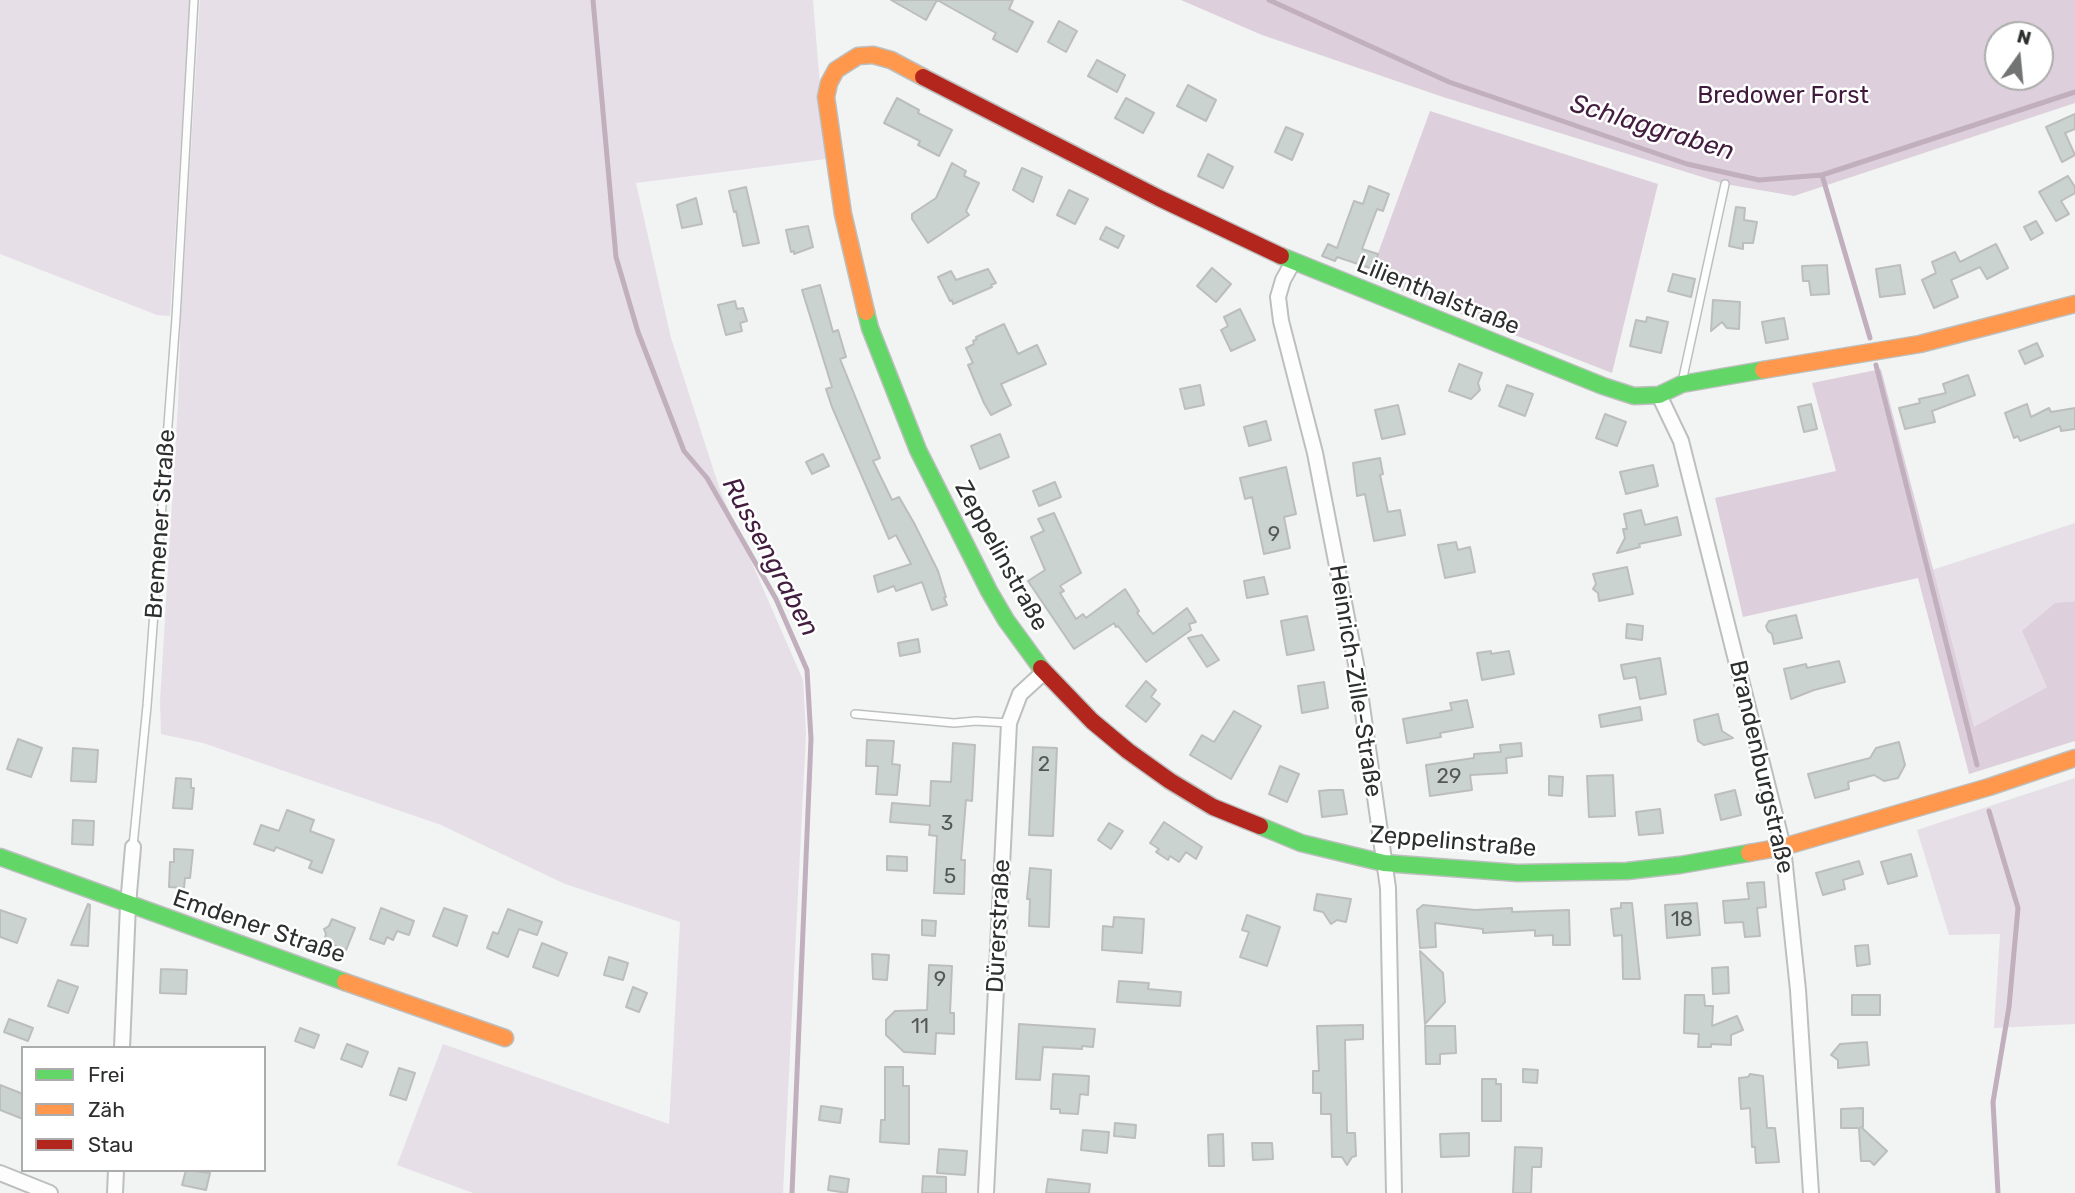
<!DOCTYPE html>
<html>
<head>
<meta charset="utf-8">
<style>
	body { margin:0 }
	#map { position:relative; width:2075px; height:1193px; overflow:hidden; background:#f1f4f3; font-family:Rubik,sans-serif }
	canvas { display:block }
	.legend { position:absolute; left:21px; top:1046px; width:245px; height:126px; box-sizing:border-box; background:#fff; border:2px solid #abacab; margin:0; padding:9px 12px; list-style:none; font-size:21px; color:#2d2f2e }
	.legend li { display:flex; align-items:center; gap:14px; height:35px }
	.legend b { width:35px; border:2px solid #abacab }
	.north { position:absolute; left:1984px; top:21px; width:70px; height:70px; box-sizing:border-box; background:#fff; border:2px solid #abacab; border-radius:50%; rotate:15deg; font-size:19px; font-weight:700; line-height:28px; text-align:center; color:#2d2f2e }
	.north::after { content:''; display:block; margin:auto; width:24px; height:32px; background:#727473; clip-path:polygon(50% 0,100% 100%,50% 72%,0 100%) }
</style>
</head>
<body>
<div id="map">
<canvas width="2075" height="1193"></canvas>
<ul class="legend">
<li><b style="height:9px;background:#63d668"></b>Frei</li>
<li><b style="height:9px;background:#ff974d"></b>Zäh</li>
<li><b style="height:9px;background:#b3261e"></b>Stau</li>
</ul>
<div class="north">N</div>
</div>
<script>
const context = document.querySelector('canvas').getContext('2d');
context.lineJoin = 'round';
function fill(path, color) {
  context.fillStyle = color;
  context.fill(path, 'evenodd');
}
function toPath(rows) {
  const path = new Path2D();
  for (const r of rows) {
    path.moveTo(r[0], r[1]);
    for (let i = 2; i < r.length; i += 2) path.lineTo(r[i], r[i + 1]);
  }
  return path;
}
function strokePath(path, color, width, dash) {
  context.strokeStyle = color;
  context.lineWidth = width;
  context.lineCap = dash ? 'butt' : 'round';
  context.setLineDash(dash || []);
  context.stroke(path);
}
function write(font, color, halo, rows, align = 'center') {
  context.font = font + ' Rubik,sans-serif';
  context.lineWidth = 5;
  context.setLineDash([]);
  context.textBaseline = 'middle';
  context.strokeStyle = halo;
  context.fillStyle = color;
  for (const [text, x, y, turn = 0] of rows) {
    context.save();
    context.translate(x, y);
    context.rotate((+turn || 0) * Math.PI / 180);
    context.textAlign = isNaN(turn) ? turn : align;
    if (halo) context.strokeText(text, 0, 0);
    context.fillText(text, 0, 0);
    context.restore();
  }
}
fill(toPath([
	[0,0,190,0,170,316,157,315,0,254],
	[200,0,813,0,826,159,636,183,671,338,720,490,803,680,806,734,783,1193,473,1193,397,1165,443,1044,669,1124,680,922,565,884,441,825,203,743,161,734,160,701,178,404,181,314],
	[2075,523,2075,601,2055,603,2047,687,1974,728,1932,570],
	[2075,778,2075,1024,1994,1028,2000,934,1949,935,1917,830]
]), '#e7dfe7');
fill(toPath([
	[1181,0,2075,0,2075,103,1794,196,1725,184,1443,97,1262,35],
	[1998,35,2040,35,2040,77,1998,77],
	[1430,111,1658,184,1612,373,1369,278],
	[1881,369,1974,727,2047,687,2022,631,2055,603,2075,601,2075,741,1969,774,1918,578,1743,617,1715,498,1836,471,1812,383]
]), '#ddcfdc');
strokePath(toPath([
	[593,0,616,257,638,332,684,451,707,478,776,599,807,670,811,739,792,1193],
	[1269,0,1449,82,1687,164,1759,180,1822,175,2075,92],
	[1822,175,1870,338],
	[1876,365,1977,765],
	[1989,811,2018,908,2009,1007,1993,1102,1998,1193]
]), '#c1afbe', 5);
const building = toPath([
	[891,0,1013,0,1009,9,1033,22,1017,52,993,39,996,33,937,0,926,20,891,0],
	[1059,21,1077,31,1066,52,1048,42,1059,21],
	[1097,60,1125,75,1117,92,1088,76,1097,60],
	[1188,85,1216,100,1206,121,1177,106,1188,85],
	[897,98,919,110,918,113,952,130,939,156,918,145,920,141,884,123,897,98],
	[1126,98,1154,113,1143,133,1115,118,1126,98],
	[2075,114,2075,129,2065,133,2075,155,2062,162,2046,127,2075,114],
	[1286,127,1303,134,1292,160,1275,152,1286,127],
	[1208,154,1233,167,1223,188,1198,176,1208,154],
	[952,163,966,171,964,176,979,183,966,211,969,215,928,243,912,219,912,214,936,198,952,163],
	[1022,168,1042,177,1033,202,1013,190,1022,168],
	[2068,176,2075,187,2075,193,2061,201,2069,214,2056,221,2039,192,2068,176],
	[1369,186,1389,194,1383,211,1377,209,1362,249,1378,254,1373,269,1337,257,1335,261,1322,256,1328,244,1337,248,1354,201,1363,204,1369,186],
	[746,187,759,243,743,246,736,211,734,212,729,191,746,187],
	[1069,190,1088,199,1075,224,1057,215,1069,190],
	[696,198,702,224,682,228,677,205,696,198],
	[1736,207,1745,208,1744,220,1757,222,1753,243,1743,243,1743,249,1729,246,1736,207],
	[2036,221,2043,233,2031,240,2024,227,2036,221],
	[808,226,813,247,794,254,794,251,791,252,786,230,808,226],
	[1106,227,1124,236,1118,248,1100,239,1106,227],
	[1996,244,2008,268,1987,279,1980,267,1951,280,1958,297,1934,308,1922,280,1936,273,1932,262,1955,252,1960,262,1996,244],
	[1827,265,1829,294,1811,295,1809,281,1803,281,1802,266,1827,265],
	[1900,265,1905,294,1880,297,1876,269,1900,265],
	[1212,268,1231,284,1216,302,1197,286,1212,268],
	[988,269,996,283,991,285,992,287,953,304,952,300,950,301,938,277,951,271,956,280,988,269],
	[1673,274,1695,279,1691,297,1668,291,1673,274],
	[820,285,833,332,838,330,846,357,840,359,880,458,873,461,892,500,899,497,914,523,938,571,946,597,944,598,947,605,932,610,922,582,896,591,894,586,878,592,874,576,911,564,896,535,889,539,832,407,826,389,832,387,802,290,820,285],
	[1713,300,1740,302,1739,329,1727,328,1722,322,1711,331,1713,300],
	[735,301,737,309,743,308,747,321,740,323,742,331,726,335,718,305,735,301],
	[1240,309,1255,340,1231,351,1221,330,1228,326,1224,317,1240,309],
	[1647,317,1668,322,1661,353,1630,346,1636,320,1646,322,1647,317],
	[1784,318,1788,339,1766,343,1762,322,1784,318],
	[1004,324,1018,354,1037,345,1046,364,1001,384,1011,405,991,415,984,403,968,365,973,363,966,348,974,344,973,341,977,339,976,337,1004,324],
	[2037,343,2043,356,2025,364,2019,351,2037,343],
	[1459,364,1482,373,1478,383,1480,390,1471,399,1449,391,1459,364],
	[1968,375,1975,395,1932,411,1935,422,1905,429,1899,408,1920,403,1919,399,1946,393,1943,384,1968,375],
	[1200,385,1204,405,1185,409,1180,389,1200,385],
	[1507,385,1533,394,1525,416,1499,406,1507,385],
	[1811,404,1817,429,1804,432,1798,407,1811,404],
	[2027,404,2031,417,2049,408,2051,412,2075,408,2075,429,2061,431,2060,426,2020,441,2018,436,2014,438,2005,413,2027,404],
	[1398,405,1405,434,1382,439,1375,410,1398,405],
	[1605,414,1626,422,1617,446,1596,438,1605,414],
	[1266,421,1271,440,1249,446,1244,427,1266,421],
	[1000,434,1009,457,980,469,971,446,1000,434],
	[823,454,829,466,812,474,806,462,823,454],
	[1380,458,1383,474,1380,475,1388,512,1400,510,1405,535,1374,541,1365,494,1357,496,1353,463,1380,458],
	[1653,465,1658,486,1626,494,1620,472,1653,465],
	[1286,467,1296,514,1284,517,1290,548,1264,554,1252,497,1245,499,1240,478,1286,467],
	[1055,482,1061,497,1039,506,1033,491,1055,482],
	[1641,510,1645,525,1677,517,1681,535,1639,544,1640,547,1617,553,1625,538,1623,529,1627,529,1624,514,1641,510],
	[1054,513,1081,573,1060,586,1064,591,1060,593,1076,619,1083,614,1086,618,1125,589,1139,611,1137,613,1153,634,1187,608,1196,622,1189,624,1191,630,1146,662,1118,626,1116,627,1114,623,1074,649,1028,581,1045,570,1031,537,1044,531,1038,519,1054,513],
	[1456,542,1458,550,1470,547,1475,572,1445,578,1438,545,1456,542],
	[1627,567,1633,594,1599,601,1598,593,1593,589,1596,584,1593,574,1627,567],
	[1264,577,1268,594,1247,598,1244,581,1264,577],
	[1796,615,1802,638,1774,644,1772,634,1768,631,1766,626,1769,621,1796,615],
	[1307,616,1314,650,1287,655,1281,621,1307,616],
	[1627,624,1643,626,1642,640,1626,638,1627,624],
	[1202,635,1219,660,1207,667,1188,638,1202,635],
	[918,639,920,652,900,656,898,643,918,639],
	[1491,651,1491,654,1509,651,1514,674,1482,680,1477,653,1491,651],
	[1660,658,1666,694,1640,699,1636,677,1624,679,1621,665,1660,658],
	[1839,661,1845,682,1814,690,1791,699,1784,669,1806,664,1807,668,1839,661],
	[1146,681,1156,690,1151,697,1160,704,1146,722,1126,706,1146,681],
	[1324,682,1328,708,1302,713,1298,686,1324,682],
	[1467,700,1473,727,1440,733,1441,737,1407,743,1403,719,1452,710,1450,703,1467,700],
	[1640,707,1642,720,1601,727,1599,715,1640,707],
	[1234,711,1261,726,1231,779,1190,755,1202,735,1214,742,1234,711],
	[1718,714,1722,731,1733,738,1704,745,1698,741,1694,720,1718,714],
	[18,739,42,748,31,777,7,769,18,739],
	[867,740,894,741,892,764,900,765,897,795,876,794,878,766,866,766,867,740],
	[1899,742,1905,765,1898,778,1884,781,1874,775,1848,782,1849,789,1815,798,1808,774,1870,758,1876,748,1899,742],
	[953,743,975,745,972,801,966,800,961,860,965,860,964,894,934,893,937,836,929,835,930,825,890,822,892,803,930,806,931,781,951,782,953,743],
	[1521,743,1522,756,1506,758,1507,773,1470,775,1472,790,1430,796,1426,765,1474,758,1474,754,1501,752,1500,745,1521,743],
	[1033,747,1057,748,1053,836,1029,835,1033,747],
	[73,748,98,750,96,782,71,781,73,748],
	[1280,766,1299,774,1287,802,1269,794,1280,766],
	[1613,775,1615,816,1589,817,1587,776,1613,775],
	[1549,776,1563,777,1562,796,1549,795,1549,776],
	[176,778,191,779,191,788,194,788,192,809,173,808,176,778],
	[1329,790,1343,790,1347,814,1322,817,1319,791,1329,790],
	[1735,790,1741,815,1721,820,1715,795,1735,790],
	[1660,809,1663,833,1639,835,1636,812,1660,809],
	[287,810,314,820,310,831,334,840,322,873,309,868,312,861,276,847,274,851,254,844,261,825,279,831,287,810],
	[73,820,94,821,93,845,72,844,73,820],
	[1164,822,1202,847,1196,859,1186,852,1179,862,1170,856,1168,860,1156,852,1159,849,1150,843,1164,822],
	[1109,823,1123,831,1111,849,1098,840,1109,823],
	[174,849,193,850,190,878,185,878,184,888,169,887,170,862,174,862,174,849],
	[1911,854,1917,876,1888,884,1881,862,1911,854],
	[887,856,907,857,907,871,887,870,887,856],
	[1859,861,1863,874,1843,880,1845,889,1823,895,1816,873,1859,861],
	[1030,868,1051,870,1049,927,1029,926,1030,899,1027,899,1030,868],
	[1764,882,1766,907,1757,908,1760,936,1745,937,1743,922,1725,923,1723,901,1749,899,1747,883,1764,882],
	[1317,894,1351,899,1346,922,1337,920,1331,924,1323,912,1314,910,1317,894],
	[1621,903,1632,903,1640,979,1623,979,1622,935,1614,936,1611,909,1621,908,1621,903],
	[1697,903,1700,935,1667,938,1665,905,1697,903],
	[88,904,90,905,88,946,71,945,88,904],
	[1423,905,1475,910,1512,908,1512,912,1569,910,1570,945,1553,945,1553,935,1535,936,1535,930,1483,933,1483,929,1435,923,1436,947,1420,948,1417,910,1423,905],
	[381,908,414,921,409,935,397,931,393,940,387,937,384,944,370,939,381,908],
	[444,908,467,916,457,946,433,936,444,908],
	[508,909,542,922,537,935,519,929,508,957,487,948,493,932,498,934,508,909],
	[0,910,26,919,17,943,0,937,0,910],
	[1247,915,1280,927,1267,966,1240,957,1249,932,1242,930,1247,915],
	[1114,917,1144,919,1142,953,1102,950,1103,926,1113,927,1114,917],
	[332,919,355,928,346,950,324,941,326,934,324,929,329,926,332,919],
	[922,920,936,921,935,936,922,935,922,920],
	[542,943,567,953,558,976,533,967,542,943],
	[1868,945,1870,964,1857,966,1855,946,1868,945],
	[1420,951,1443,973,1445,1002,1425,1024,1420,951],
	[872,954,889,955,887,980,873,979,872,954],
	[609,957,628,963,623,980,604,975,609,957],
	[929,965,952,966,950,1013,954,1013,954,1034,936,1033,935,1054,904,1052,886,1035,886,1020,895,1011,927,1010,929,965],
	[1728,967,1729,993,1713,994,1712,968,1728,967],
	[161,969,187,970,186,994,160,993,161,969],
	[58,980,78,987,68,1013,48,1006,58,980],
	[1119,981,1149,983,1148,989,1181,992,1180,1006,1117,1002,1119,981],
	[633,987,647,993,639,1012,626,1007,633,987],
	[1685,995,1704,995,1705,1006,1713,1006,1712,1026,1737,1016,1743,1030,1731,1035,1731,1045,1711,1044,1711,1047,1698,1047,1699,1034,1684,1033,1685,995],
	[1852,995,1880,995,1880,1015,1852,1015,1852,995],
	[9,1019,33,1028,28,1041,4,1032,9,1019],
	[1019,1024,1095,1029,1093,1047,1082,1046,1082,1049,1043,1047,1040,1080,1016,1079,1019,1024],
	[1363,1025,1363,1039,1345,1040,1347,1133,1355,1133,1356,1156,1352,1157,1347,1165,1342,1157,1332,1157,1331,1114,1321,1114,1321,1093,1313,1093,1313,1071,1319,1071,1317,1026,1363,1025],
	[1425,1026,1455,1026,1456,1053,1440,1054,1440,1064,1426,1064,1425,1026],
	[300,1028,319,1035,314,1048,295,1041,300,1028],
	[1867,1042,1869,1065,1838,1068,1838,1060,1831,1055,1840,1044,1867,1042],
	[347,1044,368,1052,362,1067,341,1059,347,1044],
	[885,1067,903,1067,903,1086,909,1086,909,1144,880,1142,881,1120,885,1120,885,1067],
	[399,1068,415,1073,406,1100,390,1095,399,1068],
	[1523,1069,1538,1070,1537,1083,1523,1082,1523,1069],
	[1053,1074,1089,1076,1088,1095,1080,1094,1078,1114,1060,1113,1060,1109,1051,1109,1053,1074],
	[1750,1074,1763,1076,1767,1128,1775,1128,1779,1162,1756,1163,1755,1147,1752,1147,1750,1108,1741,1109,1739,1078,1748,1077,1750,1074],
	[1482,1079,1496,1079,1496,1084,1501,1084,1501,1121,1482,1121,1482,1079],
	[0,1085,23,1094,23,1119,0,1110,0,1085],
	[821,1106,842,1109,840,1123,819,1120,821,1106],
	[1863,1108,1863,1127,1861,1127,1887,1151,1874,1165,1870,1161,1861,1161,1859,1128,1841,1128,1841,1109,1863,1108],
	[1115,1123,1136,1125,1135,1138,1114,1136,1115,1123],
	[1083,1130,1109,1132,1107,1153,1081,1150,1083,1130],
	[1469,1133,1469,1156,1441,1157,1440,1134,1469,1133],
	[1223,1134,1224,1166,1209,1166,1208,1135,1223,1134],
	[1252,1143,1272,1143,1273,1159,1253,1160,1252,1143],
	[1515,1147,1542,1148,1541,1167,1532,1167,1531,1193,1513,1193,1515,1147],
	[939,1149,967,1151,965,1175,937,1173,939,1149],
	[186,1170,210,1173,206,1190,182,1185,186,1170],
	[830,1176,849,1179,847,1193,828,1190,830,1176],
	[923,1176,946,1177,946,1193,922,1193,923,1176],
	[1048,1179,1090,1184,1089,1193,1046,1193,1048,1179]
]);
fill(building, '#cad3d0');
strokePath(building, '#bcbebd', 2);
const lane = toPath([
	[1682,382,1725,184],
	[855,714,954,723,976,721,1009,723],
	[133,846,147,706,176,318,194,0]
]);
const street = toPath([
	[1293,262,1283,280,1278,297,1281,321,1315,453,1356,664,1388,888,1394,1193],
	[1659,395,1681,441,1783,847,1798,990,1811,1193],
	[122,1048,128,905,133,847],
	[0,1173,50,1193],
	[115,1193,116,1170],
	[986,1193,1009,723,1020,694,1044,672]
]);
const fast = toPath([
	[1281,256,1603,386,1634,396,1659,395,1682,384,1763,370],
	[866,312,870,328,918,450,989,591,1006,620,1041,668],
	[1260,826,1301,843,1384,863,1518,873,1627,871,1680,865,1749,853],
	[0,857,345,982]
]);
const slow = toPath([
	[866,312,843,214,826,97,829,83,836,70,858,56,873,55,891,60,923,77],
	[1763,370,1920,344,2075,304],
	[1749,853,1783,847,1989,787,2075,758],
	[345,982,505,1038]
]);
const jam = toPath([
	[923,77,1159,198,1281,256],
	[1041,668,1092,721,1128,751,1170,781,1213,807,1260,826]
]);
strokePath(lane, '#bdbfbf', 10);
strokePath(street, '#bdbfbf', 18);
strokePath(fast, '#bdbfbf', 19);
strokePath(slow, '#bdbfbf', 19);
strokePath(jam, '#bdbfbf', 19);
strokePath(lane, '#fdfdfd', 7);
strokePath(street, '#fdfdfd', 14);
strokePath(fast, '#63d668', 16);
strokePath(slow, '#ff974d', 16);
strokePath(jam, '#b3261e', 16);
write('21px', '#545856', null, [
	["9",1274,535],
	["2",1044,765],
	["29",1449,777],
	["3",947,824],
	["5",950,877],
	["18",1682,920],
	["9",940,980],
	["11",920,1027]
]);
write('24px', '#3f1a3c', '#fff', [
	["Bredower Forst",1783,96]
]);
write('24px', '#2d2f2e', '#fff', [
	["Lilienthalstraße",1438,296,22],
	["Bremener Straße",161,524,-86],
	["Zeppelinstraße",1001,556,61],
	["Heinrich-Zille-Straße",1355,681,81],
	["Brandenburgstraße",1761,767,77],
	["Zeppelinstraße",1453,842,5],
	["Dürerstraße",999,926,-87],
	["Emdener Straße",259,927,19]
]);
write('italic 26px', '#421d3f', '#fff', [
	["Schlaggraben",1652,128,17],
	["Russengraben",770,557,62]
]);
</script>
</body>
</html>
